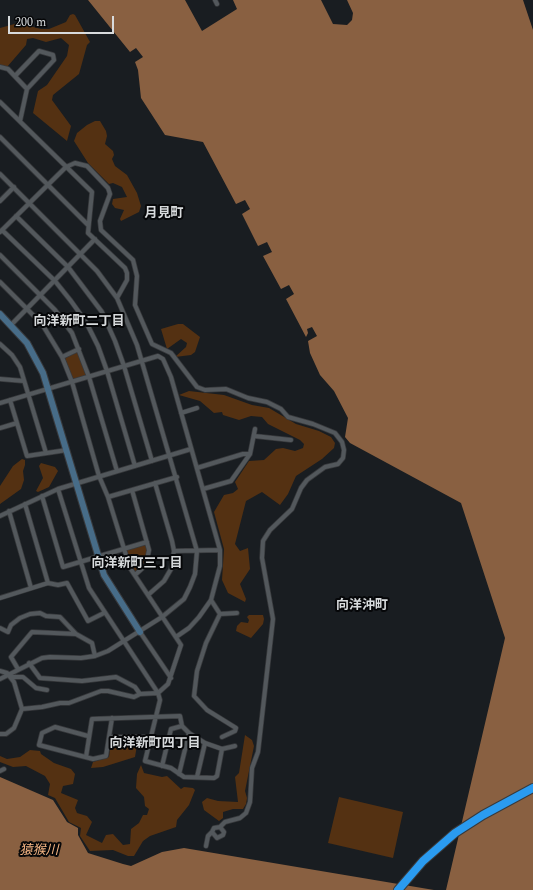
<!DOCTYPE html>
<html>
<head>
<meta charset="utf-8">
<style>
	body { margin:0 }
	#map { position:relative; width:533px; height:890px; overflow:hidden; background:#191d21; font-family:Spectral,serif }
	canvas { display:block }
	.scale { position:absolute; left:8px; top:16px; width:106px; height:18px; box-sizing:border-box; border:2px solid #d8dbdd; border-top:0; padding-left:5px; font-size:12px; line-height:14px; white-space:nowrap; color:#d8dbdd; -webkit-text-stroke:3px #060709; paint-order:stroke }
</style>
</head>
<body>
<div id="map">
<canvas width="533" height="890"></canvas>
<div class="scale">200 m</div>
</div>
<script>
const context = document.querySelector('canvas').getContext('2d');
context.lineJoin = 'round';
function fill(path, color) {
  context.fillStyle = color;
  context.fill(path, 'evenodd');
}
function toPath(rows) {
  const path = new Path2D();
  for (const r of rows) {
    path.moveTo(r[0], r[1]);
    for (let i = 2; i < r.length; i += 2) path.lineTo(r[i], r[i + 1]);
  }
  return path;
}
function strokePath(path, color, width, dash) {
  context.strokeStyle = color;
  context.lineWidth = width;
  context.lineCap = dash ? 'butt' : 'round';
  context.setLineDash(dash || []);
  context.stroke(path);
}
function write(font, color, halo, rows, align = 'center') {
  context.font = font + ' Spectral,"Noto Sans JP",serif';
  context.lineWidth = 4;
  context.setLineDash([]);
  context.textBaseline = 'middle';
  context.strokeStyle = halo;
  context.fillStyle = color;
  for (const [text, x, y, turn = 0] of rows) {
    context.save();
    context.translate(x, y);
    context.rotate((+turn || 0) * Math.PI / 180);
    context.textAlign = isNaN(turn) ? turn : align;
    if (halo) context.strokeText(text, 0, 0);
    context.fillText(text, 0, 0);
    context.restore();
  }
}
fill(toPath([
	[73,14,75,15,90,42,87,45,79,74,53,95,52,100,71,126,67,141,33,113,38,91,47,85,67,56,69,45,61,38,46,42,33,38,27,39,26,45,7,67,0,65,0,28,18,23,41,29,49,29,66,22,70,15],
	[95,121,100,121,106,131,107,136,105,144,113,151,114,155,112,159,115,166,127,175,137,193,141,206,139,212,121,221,120,219,124,210,115,208,112,204,113,199,127,197,122,187,113,183,109,184,88,163,74,141,77,133,87,125],
	[178,324,183,324,200,337,195,352,191,355,175,357,186,347,187,343,181,339,167,349,161,329],
	[76,352,78,352,86,374,85,376,74,379,72,378,65,358],
	[189,391,224,395,252,405,269,408,296,424,319,431,331,437,335,443,334,448,322,459,296,476,288,494,280,505,262,492,246,501,235,544,240,551,248,548,250,569,240,584,246,599,245,602,228,593,222,580,224,549,214,512,224,495,233,493,238,489,235,482,249,461,264,460,276,449,283,448,295,451,303,448,304,444,300,440,268,424,262,417,251,416,239,420,223,415,222,412,214,413,200,401,179,395],
	[22,459,25,460,25,465,23,471,24,480,21,489,0,504,0,486,13,466],
	[41,463,55,467,58,471,49,487,38,492,36,491,43,478,39,466],
	[144,545,146,545,147,554,144,564,141,568,134,572,130,565,126,550],
	[249,615,263,615,264,619,263,624,251,638,236,631,237,626,241,622,248,623,249,620,247,617],
	[245,735,252,740,254,746,245,791,247,798,246,804,243,809,233,809,223,812,223,818,219,821,204,810,202,802,207,798,218,801,238,802,235,777,239,773],
	[113,739,138,739,135,757,103,767,91,768,93,762,109,757,111,741],
	[30,750,40,751,41,754,54,763,71,769,75,774,73,784,63,786,61,793,78,800,75,808,77,813,87,816,92,822,86,835,102,843,106,835,113,834,123,845,130,844,131,829,139,823,143,815,147,815,149,809,145,806,144,797,136,788,137,774,141,765,144,773,162,777,167,776,181,789,184,787,193,788,195,790,189,805,177,820,176,827,150,836,143,841,134,856,128,856,113,850,90,851,80,836,81,828,69,822,55,798,48,795,50,784,45,776,26,766,13,767,0,762,0,756,7,759,20,757],
	[339,797,403,812,393,858,328,843]
]), '#543112');
fill(toPath([
	[88,0,185,0,202,31,237,9,233,0,321,0,333,24,347,25,352,20,353,13,347,0,523,0,533,30,533,890,446,890,505,638,461,503,350,443,345,437,348,418,334,391,320,375,310,353,308,341,317,336,312,327,307,329,308,333,306,337,286,299,294,294,289,285,281,289,263,256,272,252,267,242,258,246,242,214,250,209,245,200,236,204,203,142,165,135,141,98,138,70,135,62,143,57,136,48,130,52],
	[0,777,53,800,67,822,78,828,78,835,88,853,123,864,131,866,162,852,184,848,434,890,0,890]
]), '#896041');
const street = toPath([
	[215,0,217,4],
	[0,67,8,69,27,89,20,121],
	[15,76,39,51,53,55,54,60,27,89],
	[0,102,92,192,88,233,125,268,127,273,127,280,117,298],
	[0,137,88,225],
	[0,174,97,271,117,298,137,345,197,551,195,574,190,587,184,599,162,617,108,651,95,656,81,658,50,657,42,658,0,679],
	[0,201,14,187],
	[16,216,68,267,102,312,115,341,124,366,152,461],
	[2,230,55,281,71,301,86,322,98,346,107,371,135,466],
	[0,232,66,167,75,163,87,166,108,188,110,194,100,221,101,230,133,260,137,276,135,305,152,344,171,353,197,387,205,390,226,389,248,398,267,402,281,409,288,417,313,424,335,433,342,442,344,450,343,458,338,464,325,467,307,480,301,488,292,509,270,530,263,541,262,558,273,619,258,752,252,768,250,802,246,813,240,818,225,822,220,827,214,828,212,832,217,838,223,835,224,832,220,827],
	[0,255,55,310,72,333,89,377,117,471],
	[0,282,42,324,62,357,72,382,99,476,108,497,130,568,181,645,168,684,158,693,140,694,135,687,116,677,82,681,40,678,29,663],
	[11,325,95,239],
	[0,344,12,355,20,367,46,453],
	[62,357,79,349],
	[0,379,24,381],
	[10,400,27,456,67,450],
	[0,403,158,356,163,359,171,377,220,550,220,566,211,600,199,617,189,628,176,637],
	[181,413,197,408],
	[0,428,17,423],
	[254,436,291,440],
	[197,468,243,454,250,454],
	[58,489,89,588,158,693,160,700,145,761,171,768,184,777,214,778,217,776,222,749],
	[203,489,231,481,250,454,255,429],
	[132,490,149,550,146,565,135,575],
	[42,496,63,567,147,542],
	[108,497,177,477],
	[25,504,48,583],
	[9,511,31,588],
	[0,516,58,489,191,449],
	[174,551,220,550],
	[148,595,164,581,171,569,174,551,172,541,155,483],
	[0,598,48,583,58,585,67,583,88,621,104,613],
	[211,600,220,614,206,643,197,671,194,696,207,710,236,728,235,731,222,737],
	[220,614,237,613],
	[0,628,8,632,11,625,20,618,30,614,40,613,46,616,60,617,76,634],
	[140,632,171,678],
	[18,669,11,657,32,632,76,634,92,643,95,656],
	[0,671,7,673,14,682,22,709,14,728,6,734,0,734],
	[11,677,23,677,36,688,47,690],
	[22,709,42,707,60,703,69,703,101,691,108,691,134,697,140,694],
	[88,736,55,727,42,733,39,745,93,759,106,756,109,737,150,737],
	[109,737,112,718],
	[86,757,92,719,180,716,182,726,189,733,205,743,222,749,235,746],
	[162,766,171,729,182,726],
	[0,771,4,769],
	[179,774,189,733],
	[197,777,205,743],
	[206,846,208,836,212,832]
]);
const secondary = toPath([
	[0,314,27,343,43,373,104,575,140,632]
]);
const highway = toPath([
	[398,890,423,861,455,833,483,815,533,788]
]);
strokePath(street, '#383a3d', 5.5);
strokePath(secondary, '#383a3d', 8);
strokePath(highway, '#383a3d', 10);
strokePath(street, '#53585c', 4);
strokePath(secondary, '#476c88', 6);
strokePath(highway, '#2a9bf0', 8);
write('bold 13px', '#d8dbdd', '#060709', [
	["月見町",164,214],
	["向洋新町二丁目",79,322],
	["向洋新町三丁目",137,564],
	["向洋沖町",362,606],
	["向洋新町四丁目",155,744]
]);
write('italic 13px', '#f6b684', '#060709', [
	["猿猴川",39,851]
]);
</script>
</body>
</html>
